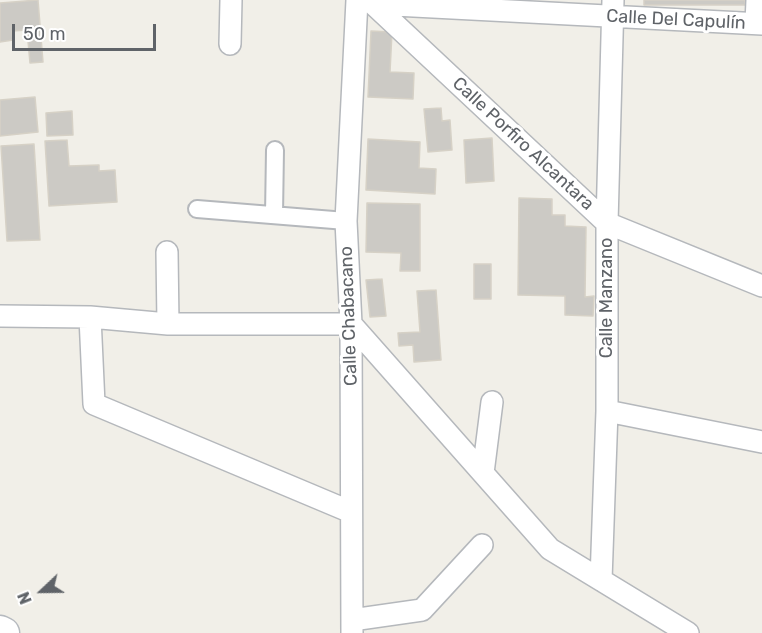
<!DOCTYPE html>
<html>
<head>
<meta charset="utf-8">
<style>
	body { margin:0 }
	#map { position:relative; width:762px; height:633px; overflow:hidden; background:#f1efe8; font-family:Rubik,sans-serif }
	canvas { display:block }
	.north { position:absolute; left:12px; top:561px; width:60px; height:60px; -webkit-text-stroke:4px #fff; paint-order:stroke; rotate:248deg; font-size:16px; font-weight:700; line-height:24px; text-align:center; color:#5f6368 }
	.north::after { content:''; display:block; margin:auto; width:21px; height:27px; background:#5f6368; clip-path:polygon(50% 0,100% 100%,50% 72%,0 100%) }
	.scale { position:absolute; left:12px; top:24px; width:144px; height:27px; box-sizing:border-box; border:3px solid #5f6368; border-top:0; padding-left:8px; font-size:18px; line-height:21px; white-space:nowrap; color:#5f6368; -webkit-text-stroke:4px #fff; paint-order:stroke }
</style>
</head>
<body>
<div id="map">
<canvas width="762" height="633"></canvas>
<div class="north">N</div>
<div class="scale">50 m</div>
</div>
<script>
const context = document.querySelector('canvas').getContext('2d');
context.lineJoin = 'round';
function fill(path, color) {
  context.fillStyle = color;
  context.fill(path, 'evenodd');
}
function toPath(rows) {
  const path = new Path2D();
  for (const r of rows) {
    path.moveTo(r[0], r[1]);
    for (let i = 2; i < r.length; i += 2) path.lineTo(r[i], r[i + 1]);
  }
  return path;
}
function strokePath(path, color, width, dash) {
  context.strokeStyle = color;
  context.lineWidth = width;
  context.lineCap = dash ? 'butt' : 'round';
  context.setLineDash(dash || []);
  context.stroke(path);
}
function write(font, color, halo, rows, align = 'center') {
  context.font = font + ' Rubik,sans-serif';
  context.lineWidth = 6;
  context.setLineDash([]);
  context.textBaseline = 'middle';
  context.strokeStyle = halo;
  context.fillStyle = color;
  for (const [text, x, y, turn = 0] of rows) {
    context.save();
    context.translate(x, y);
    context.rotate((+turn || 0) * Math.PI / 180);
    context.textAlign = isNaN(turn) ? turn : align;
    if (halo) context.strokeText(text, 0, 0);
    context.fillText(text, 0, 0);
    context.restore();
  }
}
const building = toPath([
	[38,0,43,62,30,63,27,30,12,31,13,40,0,42,0,3,38,0],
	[644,0,745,0,745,5,644,5,644,0],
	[371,31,392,32,390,72,414,73,413,99,368,97,371,31],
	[35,97,38,132,0,136,0,100,35,97],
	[441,108,442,121,450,120,452,150,428,152,424,109,441,108],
	[72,111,73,135,47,136,46,113,72,111],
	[492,138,494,181,466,183,464,140,492,138],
	[368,139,420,142,419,168,436,169,435,194,366,190,368,139],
	[67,140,69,166,99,165,99,171,115,170,117,202,49,206,45,141,67,140],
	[34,144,40,240,7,241,1,146,34,144],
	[519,198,552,199,552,215,565,215,565,226,586,227,585,297,594,296,593,316,565,315,565,296,518,295,519,198],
	[367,203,420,204,420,271,400,271,401,253,366,252,367,203],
	[474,264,491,264,491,299,474,299,474,264],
	[382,279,386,316,370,317,366,280,382,279],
	[436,290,441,360,414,362,413,345,399,346,398,333,420,332,417,291,436,290]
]);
fill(building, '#cccac5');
strokePath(building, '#d6d1c6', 1.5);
const pedestrian = toPath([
	[197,209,346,221],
	[274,215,275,150]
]);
const minor = toPath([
	[369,0,607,223,762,286],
	[375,4,762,24],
	[756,23,757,0],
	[230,44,231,0],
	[167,252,168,324],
	[0,316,90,317,168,324,351,324,550,549,688,633],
	[90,317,94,404,351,512],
	[607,411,762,442],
	[483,473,492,402],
	[601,580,607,411,607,223,613,0],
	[352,620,422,610,482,545],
	[352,633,351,324,346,221,357,0]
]);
const secondary = toPath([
	[0,631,4,633]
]);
strokePath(pedestrian, '#b5b8bc', 20);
strokePath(minor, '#b5b8bc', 24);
strokePath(secondary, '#b6babf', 33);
strokePath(pedestrian, '#fff', 16);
strokePath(minor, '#fff', 21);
strokePath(secondary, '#fff', 30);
write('18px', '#5f6368', '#fff', [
	["Calle Del Capulín",676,20,3],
	["Calle Porfiro Alcantara",523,144,43],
	["Calle Manzano",607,298,-90],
	["Calle Chabacano",349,316,-92]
]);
</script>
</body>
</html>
